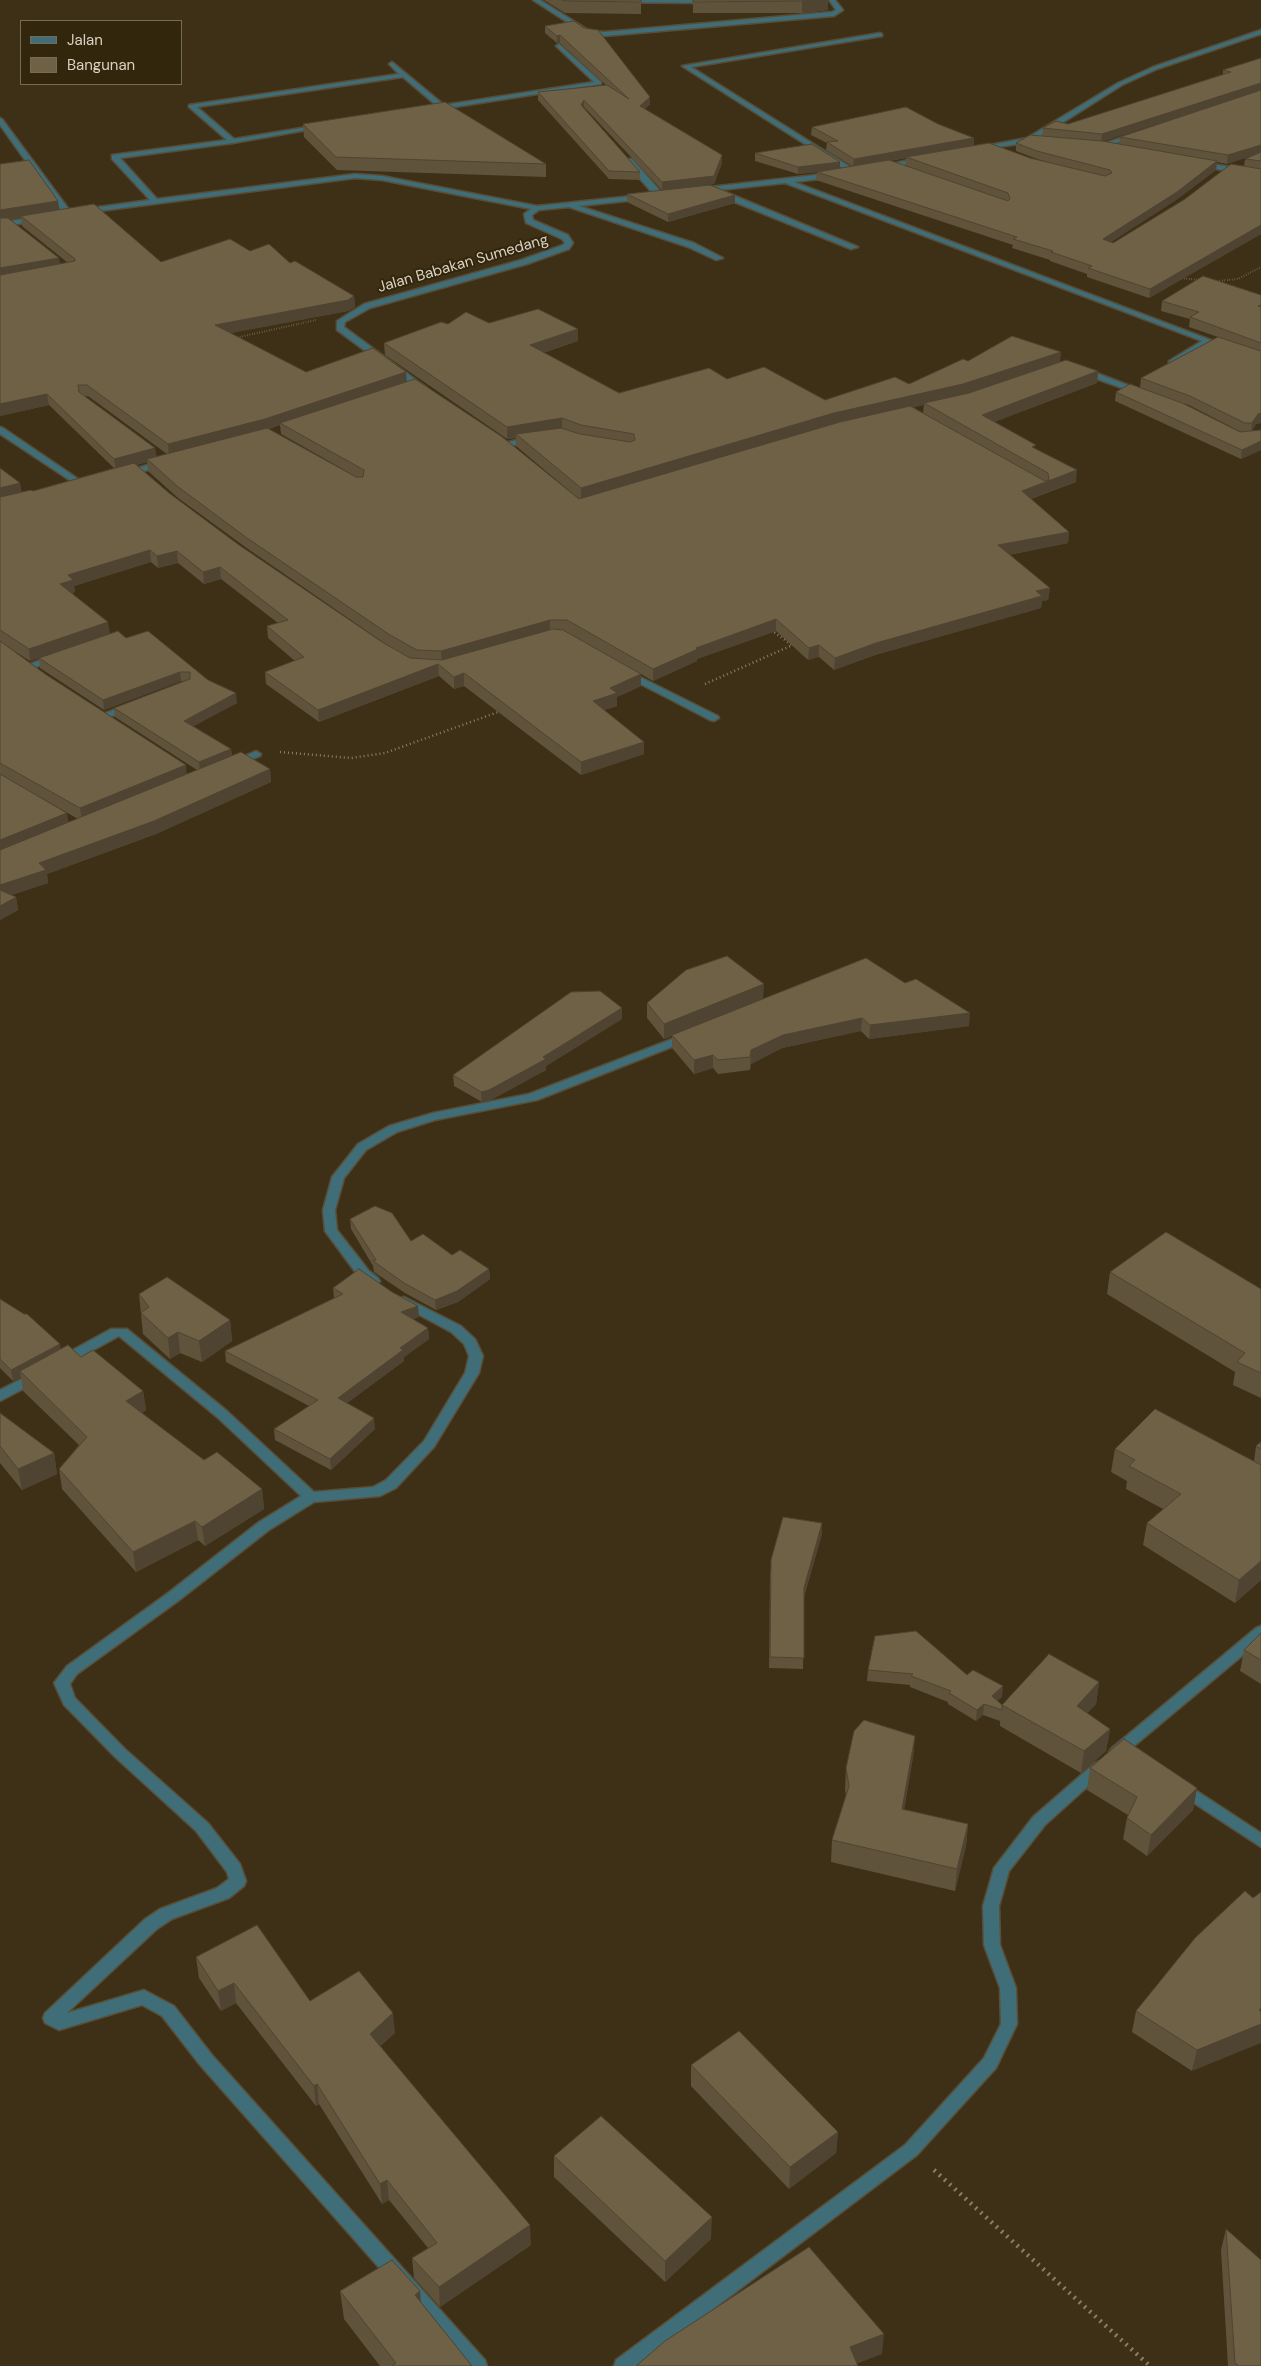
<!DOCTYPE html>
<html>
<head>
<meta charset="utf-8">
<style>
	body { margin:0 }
	#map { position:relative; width:1261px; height:2366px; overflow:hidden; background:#3d3017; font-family:"DM Sans",sans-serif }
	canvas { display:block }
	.legend { position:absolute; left:20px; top:20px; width:162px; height:65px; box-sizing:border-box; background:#32260d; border:1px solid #756b56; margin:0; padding:6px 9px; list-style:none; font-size:15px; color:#dad2c3 }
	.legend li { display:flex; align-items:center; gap:10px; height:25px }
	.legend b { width:25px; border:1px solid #756b56 }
</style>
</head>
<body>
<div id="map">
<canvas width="1261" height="2366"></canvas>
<ul class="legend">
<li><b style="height:6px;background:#3f6d78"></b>Jalan</li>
<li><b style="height:14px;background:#6f6146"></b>Bangunan</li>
</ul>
</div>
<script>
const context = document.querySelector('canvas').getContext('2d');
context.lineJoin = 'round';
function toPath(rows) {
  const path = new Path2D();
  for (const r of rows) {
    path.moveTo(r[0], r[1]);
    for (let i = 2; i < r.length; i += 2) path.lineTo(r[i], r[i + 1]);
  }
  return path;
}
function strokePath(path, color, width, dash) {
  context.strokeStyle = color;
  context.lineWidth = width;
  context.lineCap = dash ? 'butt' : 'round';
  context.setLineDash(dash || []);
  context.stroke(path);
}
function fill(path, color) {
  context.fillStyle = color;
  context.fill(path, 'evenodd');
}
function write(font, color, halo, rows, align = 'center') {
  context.font = font + ' "DM Sans",sans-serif';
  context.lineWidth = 4;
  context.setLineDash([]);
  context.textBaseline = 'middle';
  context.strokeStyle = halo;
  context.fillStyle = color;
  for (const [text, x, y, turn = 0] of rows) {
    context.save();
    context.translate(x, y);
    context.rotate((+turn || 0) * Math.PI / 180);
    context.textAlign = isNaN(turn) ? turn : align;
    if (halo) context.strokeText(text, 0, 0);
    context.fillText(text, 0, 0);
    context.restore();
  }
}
const minor = toPath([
	[533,0,540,0,588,30,604,32,832,12,836,10,829,0,835,0,843,10,834,16,604,36,584,33,533,0],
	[588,0,710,0,711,1,708,3,591,2,588,0],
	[1261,30,1261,34,1157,69,1122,85,1032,142,978,150,974,148,1027,138,1118,83,1153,67,1261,30],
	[880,33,882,34,882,36,691,67,855,170,856,172,852,174,682,66,880,33],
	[559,44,601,82,601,84,448,108,449,110,446,112,441,109,434,109,434,107,437,106,403,77,197,107,234,139,320,125,324,127,233,143,120,158,157,199,355,174,382,176,537,206,642,195,646,197,645,199,579,206,694,243,723,258,716,260,688,247,569,207,539,210,532,215,533,220,568,235,573,243,569,249,527,264,370,308,345,322,344,327,427,388,427,392,421,392,337,330,337,321,364,304,521,260,563,245,565,243,562,239,526,223,524,214,531,209,382,180,355,178,84,213,80,211,84,209,150,200,112,159,112,155,227,140,189,107,189,105,399,74,389,64,392,62,444,105,594,82,557,47,556,46,559,44],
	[0,118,2,119,70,211,70,215,64,215,0,125,0,118],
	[1135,133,1139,135,1137,136,1101,148,1097,146,1135,133],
	[922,157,926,159,925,161,882,169,878,167,922,157],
	[626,159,632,159,662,193,662,197,656,197,626,163,626,159],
	[1200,162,1261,172,1261,176,1197,166,1196,164,1200,162],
	[833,173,837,175,836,177,794,182,1229,347,1225,349,1209,344,1175,365,1169,365,1169,361,1202,341,785,183,701,192,697,190,701,188,833,173],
	[717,191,723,191,858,247,851,249,717,195,717,191],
	[38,216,41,216,41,220,0,227,0,223,38,216],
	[1080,369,1086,369,1146,392,1139,394,1080,373,1080,369],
	[0,427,3,428,84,483,77,485,0,434,0,427],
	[532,436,535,437,535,441,505,447,501,444,532,436],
	[164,460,168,463,167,465,125,476,121,473,164,460],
	[56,654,61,657,59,659,30,669,25,666,56,654],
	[628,671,718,716,719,718,714,721,710,720,625,676,625,672,628,671],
	[129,704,133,705,133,709,103,719,98,716,129,704],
	[256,751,261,754,260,756,234,766,229,763,256,751],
	[688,1033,692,1035,694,1037,692,1039,537,1100,435,1120,397,1132,366,1150,344,1178,335,1210,337,1230,369,1271,378,1278,380,1281,378,1284,368,1284,359,1277,325,1231,323,1210,332,1177,358,1144,389,1126,433,1113,529,1094,688,1033],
	[404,1297,461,1326,475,1339,483,1356,479,1373,434,1447,396,1488,380,1496,314,1502,269,1530,178,1601,77,1674,70,1684,75,1698,125,1749,208,1823,240,1864,246,1881,244,1886,229,1898,172,1919,157,1929,67,2013,144,1990,174,2006,212,2055,485,2360,487,2366,466,2366,200,2065,162,2016,142,2005,59,2030,45,2023,43,2018,45,2013,145,1919,160,1909,217,1888,229,1879,227,1872,196,1831,115,1757,64,1705,54,1683,67,1666,168,1593,259,1522,301,1496,217,1417,119,1336,68,1364,63,1366,56,1361,58,1358,111,1329,127,1329,227,1411,314,1492,373,1487,386,1480,424,1441,465,1373,469,1356,464,1344,451,1332,399,1304,397,1301,399,1298,404,1297],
	[37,1371,42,1373,44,1376,42,1379,0,1401,0,1390,37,1371],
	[1261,1626,1261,1640,1122,1756,1117,1758,1112,1756,1109,1752,1112,1748,1256,1628,1261,1626],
	[1100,1761,1105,1763,1108,1767,1105,1771,1045,1825,1009,1871,999,1906,1000,1945,1016,1988,1017,2024,996,2068,917,2155,638,2366,614,2366,616,2360,905,2145,984,2058,1001,2024,1000,1988,984,1945,983,1906,994,1868,1033,1817,1095,1763,1100,1761],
	[1183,1782,1261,1833,1261,1847,1177,1792,1175,1788,1177,1784,1183,1782]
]);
strokePath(minor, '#594d36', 3);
strokePath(toPath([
	[1179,278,1200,280],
	[1217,281,1238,279,1261,267],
	[235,338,316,320]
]), '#887e6a', 2, [0.5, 2]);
strokePath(toPath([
	[771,630,792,645],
	[705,684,795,644],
	[280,752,351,758,385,753,501,711]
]), '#887e6a', 2.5, [1, 3]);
strokePath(toPath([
	[934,2170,1150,2366]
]), '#887e6a', 4.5, [2, 5]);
fill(minor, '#3f6d78');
fill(toPath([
	[544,0,641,0,641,14,565,13],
	[693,0,828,0,828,10,802,13,693,13],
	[574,21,650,97,650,104,645,109,722,163,714,184,662,190,584,107,584,108,640,172,640,180,609,179,538,100,538,92,606,85,560,43,557,43,545,33,545,26],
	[1261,58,1261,234,1149,298,1087,277,1087,274,1050,261,1050,260,1012,248,1013,245,816,180,817,172,798,174,755,161,755,153,840,162,840,168,852,166,826,150,827,143,811,135,812,127,974,146,1050,163,1037,159,1016,151,1016,143,1042,136,1043,128,1068,124,1223,75,1223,70],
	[1189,114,1120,137,1119,144,1103,141],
	[1250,156,1245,159,1244,166,1113,243,1111,242,1176,200,1216,170,1217,162,1227,164],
	[906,158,905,166,890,161],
	[303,124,546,164,546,177,337,170,304,137],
	[0,164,59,210,161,262,250,251,290,263,354,296,355,307,348,311,230,333,306,372,407,382,579,499,516,446,516,438,507,439,385,355,384,343,448,324,489,323,578,329,578,341,543,353,619,393,727,379,825,400,909,384,968,361,1060,362,1098,371,1097,383,994,422,1036,449,1076,482,1031,499,1069,532,1068,543,1009,555,1050,588,1048,600,1042,601,1041,608,875,655,834,670,819,657,808,660,776,631,697,659,697,661,653,681,641,674,641,686,617,697,617,706,604,710,644,754,581,775,464,686,454,689,439,676,319,722,266,684,265,672,295,661,268,638,267,626,278,623,221,579,204,584,178,563,158,568,151,562,74,586,75,592,72,593,110,634,30,661,0,642,187,774,197,770,115,717,114,708,184,681,181,681,104,710,40,668,39,658,126,638,208,680,237,703,193,726,231,749,232,756,270,769,271,782,156,834,47,874,48,883,11,895,16,897,18,910,0,920,0,468,20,483,21,492,33,491,114,468,49,405,0,416],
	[21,218,22,226,68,263,60,264,10,219],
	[88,396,167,454,156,457,155,448,84,397],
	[924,405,923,413,913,407],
	[280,425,281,434,357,477,269,429],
	[147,462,148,471,178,498,248,549,390,647,382,642,239,545,169,493,137,465],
	[38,796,78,819,68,822],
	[627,194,735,195,735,203,668,222,627,202],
	[1261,295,1261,423,1256,424,1252,431,1261,430,1261,450,1241,459,1115,401,1116,392,1140,388,1141,378,1218,337,1189,327,1190,319,1161,311,1162,301],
	[1183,403,1189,405,1241,432,1240,432],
	[763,999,969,1026,869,1039,861,1031,782,1048,751,1064,750,1070,718,1074,713,1068,694,1074,672,1048,672,1036,664,1039,647,1018,647,1003],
	[622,1019,546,1066,546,1070,489,1101,482,1102,454,1086,453,1075],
	[350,1219,411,1241,452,1255,489,1269,490,1279,458,1302,436,1310,405,1293,374,1272,373,1266,351,1229],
	[1110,1272,1261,1289,1261,1398,1233,1385,1235,1372,1107,1294],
	[333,1288,419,1317,413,1319,428,1328,429,1339,404,1357,404,1361,347,1403,375,1429,331,1470,275,1440,274,1429,309,1406,226,1362,225,1351,334,1298],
	[139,1294,230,1320,232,1341,202,1362,180,1353,170,1359,143,1334],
	[0,1299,61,1349,81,1357,143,1391,146,1410,142,1413,204,1460,262,1489,264,1509,205,1546,198,1540,136,1572,62,1489,59,1469,79,1445,23,1391,21,1377,13,1381,0,1368],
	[0,1413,54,1453,57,1474,22,1490,0,1463],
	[1261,1442,1261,1580,1235,1603,1143,1545,1147,1523,1163,1509,1126,1489,1127,1481,1111,1472,1115,1449,1254,1461,1256,1446],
	[822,1534,804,1597,803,1669,769,1668,770,1571],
	[1261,1633,1261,1684,1240,1671,1244,1650],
	[868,1670,967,1675,1002,1697,997,1701,1002,1705,1099,1682,1096,1704,1087,1713,1110,1729,1106,1751,1081,1773,1000,1726,1000,1721,983,1715,976,1721,948,1704,948,1702,910,1687,910,1685,867,1681],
	[915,1736,913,1757,904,1810,968,1824,966,1846,955,1891,831,1862,832,1840,846,1796,845,1790,846,1768],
	[1090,1768,1197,1788,1193,1810,1147,1856,1123,1839,1127,1818,1128,1815,1087,1790],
	[1245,1891,1192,2071,1132,2032,1136,2011],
	[196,1957,395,2033,380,2046,531,2245,440,2307,414,2278,412,2258,428,2248,389,2200,382,2204,319,2104,316,2106,236,2003,221,2011,199,1978],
	[691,2065,838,2132,836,2153,789,2189,691,2086],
	[554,2156,711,2239,665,2282,554,2177],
	[1226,2229,1261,2366,1228,2366,1221,2250],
	[340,2291,420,2291,421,2302,472,2366,380,2366,344,2319]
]), '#5f533c');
fill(toPath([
	[818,0,828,0,828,10,802,13,802,1],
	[560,35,560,43,557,43,557,36],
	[1261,83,1261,91,1101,142,1102,134],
	[650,97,650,104,640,113,640,106],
	[584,100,584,107,581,112,581,105],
	[974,138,974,146,853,167,854,159],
	[1261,145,1261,153,1227,164,1228,155],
	[722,155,722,163,714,184,662,190,662,182],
	[1217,161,1216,170,1176,200,1102,248,1103,239],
	[840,162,840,170,798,174,798,167],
	[735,195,735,203,668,222,668,214],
	[58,201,60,212,21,216,21,218,0,221,0,210],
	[1261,225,1261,234,1149,298,1150,289],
	[59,258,61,269,0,279,0,268],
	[354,296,355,307,348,311,216,336,215,325],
	[578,329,578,341,530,357,530,345],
	[1061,352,1060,364,962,396,924,403,924,405,833,425,581,501,581,488,834,413],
	[1098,371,1097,383,981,427,982,415],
	[406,372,407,383,280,423,280,425,265,430,169,456,168,444],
	[47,394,49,405,0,416,0,404],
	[1261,413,1261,423,1256,424,1251,433,1252,423,1258,414],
	[562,418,562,430,516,434,516,438,507,439,507,427],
	[1261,441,1261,450,1241,459,1242,450],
	[155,448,157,459,147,459,147,462,116,470,114,459],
	[1077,470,1076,482,1021,502,1022,491],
	[20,483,22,494,0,500,0,488],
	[1069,532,1068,543,997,557,998,545],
	[150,550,151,562,74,586,75,592,62,596,60,584,68,575],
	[177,551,178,563,158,568,157,556],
	[220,567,221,579,204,584,203,572],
	[1050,588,1048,600,1042,601,1041,608,875,655,834,670,835,658,876,643,1036,591],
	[776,619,776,631,697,659,697,661,653,681,653,669,696,648],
	[550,620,550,632,442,663,441,651],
	[108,622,110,634,30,661,29,649],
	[819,645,819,657,808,660,809,648],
	[438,664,439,676,319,722,318,710],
	[180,672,181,681,104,710,103,700],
	[464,673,464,686,454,689,454,677],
	[641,674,641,686,617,697,617,706,593,713,593,701,610,688],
	[236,693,237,703,185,731,184,721],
	[644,742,644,754,581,775,581,762],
	[231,749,232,758,200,772,199,762],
	[186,765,187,778,82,821,80,808],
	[270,769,271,782,156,834,47,874,48,883,0,899,0,885,39,863],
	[67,813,69,826,0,854,0,840],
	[16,897,18,910,0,920,0,906],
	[764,984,763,999,664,1039,664,1024],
	[622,1008,622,1019,546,1066,546,1070,489,1101,482,1102,481,1092,543,1057],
	[970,1013,969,1026,869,1039,870,1025],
	[862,1018,861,1031,782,1048,751,1064,750,1070,751,1050,783,1035],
	[713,1055,713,1068,694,1074,694,1060],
	[489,1269,490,1279,458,1302,436,1310,435,1300],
	[418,1306,419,1317,402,1323,401,1312],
	[230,1320,232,1341,202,1362,199,1341],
	[428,1328,429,1339,404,1357,404,1361,339,1409,338,1398,400,1348],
	[178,1332,180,1353,170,1359,168,1338],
	[60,1344,62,1355,20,1371,21,1377,13,1381,11,1370],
	[143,1391,146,1410,129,1421,126,1401],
	[374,1418,375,1429,331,1470,330,1459],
	[54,1453,57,1474,22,1490,18,1469],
	[262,1489,264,1509,205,1546,202,1527],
	[195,1521,198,1540,136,1572,133,1552],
	[822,1523,822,1534,803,1599,804,1588],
	[1261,1561,1261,1580,1235,1603,1239,1580],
	[1099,1682,1096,1704,1074,1728,1077,1706],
	[1003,1686,1002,1697,992,1706,992,1696],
	[984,1704,983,1715,976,1721,977,1710],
	[1110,1729,1106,1751,1081,1773,1084,1751],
	[915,1736,913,1757,900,1831,902,1809],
	[1197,1788,1193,1810,1147,1856,1151,1835],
	[968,1824,966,1846,955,1891,957,1869],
	[234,1983,236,2003,221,2011,218,1991],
	[1261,2008,1261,2043,1192,2071,1197,2050,1259,2010],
	[393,2013,395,2033,372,2054,370,2034],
	[317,2084,319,2104,316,2106,314,2086],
	[838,2132,836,2153,789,2189,790,2167],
	[387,2180,389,2200,382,2204,380,2184],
	[712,2217,711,2239,665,2282,665,2261],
	[530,2225,531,2245,440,2307,439,2287],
	[420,2291,422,2319,415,2295],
	[884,2334,882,2354,851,2366,850,2347]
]), '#4e4431');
const building = toPath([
	[562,0,641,0,641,2,565,1,562,0],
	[693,0,818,0,802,1,693,2,693,0],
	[574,21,584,28,598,30,650,97,640,106,722,155,714,176,662,182,584,100,581,105,640,172,609,171,538,92,607,85,629,99,560,35,557,36,545,26,574,21],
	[1261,58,1261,83,1102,134,1043,128,1056,121,1068,124,1231,72,1223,70,1261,58],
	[1261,90,1261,145,1228,155,1120,137,1261,90],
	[445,102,546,164,336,157,303,124,445,102],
	[906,107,938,124,974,138,854,159,827,142,838,141,812,127,906,107],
	[1030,135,1102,141,1217,161,1177,192,1103,239,1113,243,1185,199,1231,164,1261,169,1261,225,1150,289,1088,268,1092,266,1051,252,1053,251,1013,239,1017,237,817,172,889,160,1008,201,1010,199,1008,193,906,157,989,143,1030,158,1105,176,1112,173,1110,170,1037,151,1016,143,1030,135],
	[812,144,840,162,798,167,755,153,812,144],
	[1261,152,1261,161,1245,159,1261,152],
	[29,160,58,201,0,210,0,164,29,160],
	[710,185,735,195,668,214,627,194,710,185],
	[94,204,161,262,230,239,250,251,269,244,290,263,295,261,354,296,348,300,215,325,306,372,373,348,406,372,265,419,168,444,87,385,78,385,79,392,155,448,114,459,47,394,0,404,0,275,75,261,75,259,21,216,94,204],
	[0,218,8,218,59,258,0,268,0,218],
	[1203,276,1261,295,1261,305,1258,306,1261,307,1261,343,1190,317,1199,312,1162,301,1203,276],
	[538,309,578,329,530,345,619,393,709,368,727,379,764,367,825,400,895,377,909,384,963,359,968,361,1012,336,1061,352,963,384,834,413,581,488,516,434,561,428,580,434,630,442,635,440,634,434,581,425,562,418,507,427,384,343,441,322,448,324,466,312,489,323,538,309],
	[1218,337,1261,351,1261,413,1258,414,1252,423,1245,423,1190,396,1141,378,1218,337],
	[1066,360,1098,371,982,415,1036,445,1032,447,1077,470,1022,491,1069,532,998,545,1050,588,1036,591,1042,596,876,643,835,658,819,645,809,648,776,619,696,648,698,649,653,669,567,620,550,620,441,651,417,650,390,635,247,538,177,486,147,459,267,428,356,477,363,477,364,470,280,423,415,379,501,436,579,499,840,422,910,406,1045,481,1049,480,1048,473,924,403,969,393,1066,360],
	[1130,384,1182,403,1240,432,1261,430,1261,441,1242,450,1116,392,1130,384],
	[134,463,169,493,239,545,382,642,410,658,442,660,553,629,563,630,641,674,610,688,617,693,593,701,644,742,581,762,464,673,454,677,438,664,318,710,265,672,304,657,267,626,288,620,220,567,203,572,177,551,157,556,150,550,68,575,73,580,60,584,108,622,29,649,0,630,0,497,31,490,33,491,134,463],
	[0,468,20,483,0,488,0,468],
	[118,631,126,638,148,631,208,680,236,693,184,721,231,749,199,762,114,708,190,679,190,672,180,672,103,700,39,658,118,631],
	[0,641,45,674,186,765,80,808,0,763,0,641],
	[241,752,270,769,154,821,39,863,46,870,0,885,0,850,241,752],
	[0,774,67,813,0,840,0,774],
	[0,890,16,897,0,906,0,890],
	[727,956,764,984,664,1024,647,1003,686,970,727,956],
	[866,958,905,983,916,979,970,1013,870,1025,862,1018,783,1035,751,1050,750,1057,718,1060,713,1055,694,1060,672,1035,866,958],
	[600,991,622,1008,543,1057,546,1059,489,1090,481,1092,453,1075,571,992,600,991],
	[375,1206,392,1213,411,1241,423,1234,452,1255,460,1250,489,1269,457,1291,435,1300,404,1283,373,1261,376,1260,350,1219,375,1206],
	[1166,1232,1261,1289,1261,1373,1237,1362,1245,1353,1110,1272,1166,1232],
	[359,1269,392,1292,418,1306,401,1312,428,1328,400,1348,403,1350,338,1398,374,1418,330,1459,274,1429,318,1400,225,1351,343,1294,333,1288,359,1269],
	[167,1277,230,1320,199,1341,178,1332,168,1338,141,1313,149,1307,139,1294,167,1277],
	[0,1299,24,1314,27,1314,60,1344,11,1370,0,1359,0,1299],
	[68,1345,81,1357,93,1350,143,1391,126,1401,204,1460,217,1452,262,1489,202,1527,195,1521,133,1552,59,1469,87,1437,20,1371,68,1345],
	[1155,1409,1261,1465,1261,1561,1239,1580,1147,1523,1181,1494,1129,1466,1135,1460,1115,1449,1155,1409],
	[0,1413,54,1453,18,1469,0,1446,0,1413],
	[1261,1442,1261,1449,1256,1446,1261,1442],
	[783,1517,822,1523,804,1588,804,1658,770,1657,771,1560,783,1517],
	[916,1631,967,1675,973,1670,1003,1686,992,1696,1002,1705,1002,1710,984,1704,977,1710,949,1693,951,1691,911,1676,913,1674,868,1670,875,1636,916,1631],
	[1261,1633,1261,1660,1244,1650,1261,1633],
	[1049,1654,1099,1682,1077,1706,1110,1729,1084,1751,1002,1705,1049,1654],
	[864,1720,915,1736,902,1809,968,1824,957,1869,832,1840,849,1786,846,1768,854,1731,864,1720],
	[1124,1739,1197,1788,1151,1835,1127,1818,1137,1797,1090,1768,1124,1739],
	[1245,1891,1253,1898,1261,1892,1261,2008,1259,2010,1261,2012,1261,2024,1197,2050,1136,2011,1195,1938,1245,1891],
	[257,1925,310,2001,359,1971,393,2013,370,2034,530,2225,439,2287,412,2258,437,2243,387,2180,380,2184,317,2084,314,2086,234,1983,218,1991,196,1957,257,1925],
	[739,2031,838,2132,790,2167,691,2065,739,2031],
	[601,2116,712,2217,665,2261,554,2156,601,2116],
	[1226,2229,1261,2260,1261,2366,1239,2366,1235,2363,1226,2229],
	[809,2247,884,2334,850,2347,858,2366,636,2366,665,2341,809,2247],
	[392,2260,420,2291,415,2295,472,2366,392,2366,396,2363,340,2291,392,2260]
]);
fill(building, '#6f6146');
strokePath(building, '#4e4431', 1);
write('15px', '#dad2c3', '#32260d', [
	["Jalan Babakan Sumedang",463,264,-16]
]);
</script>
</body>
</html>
